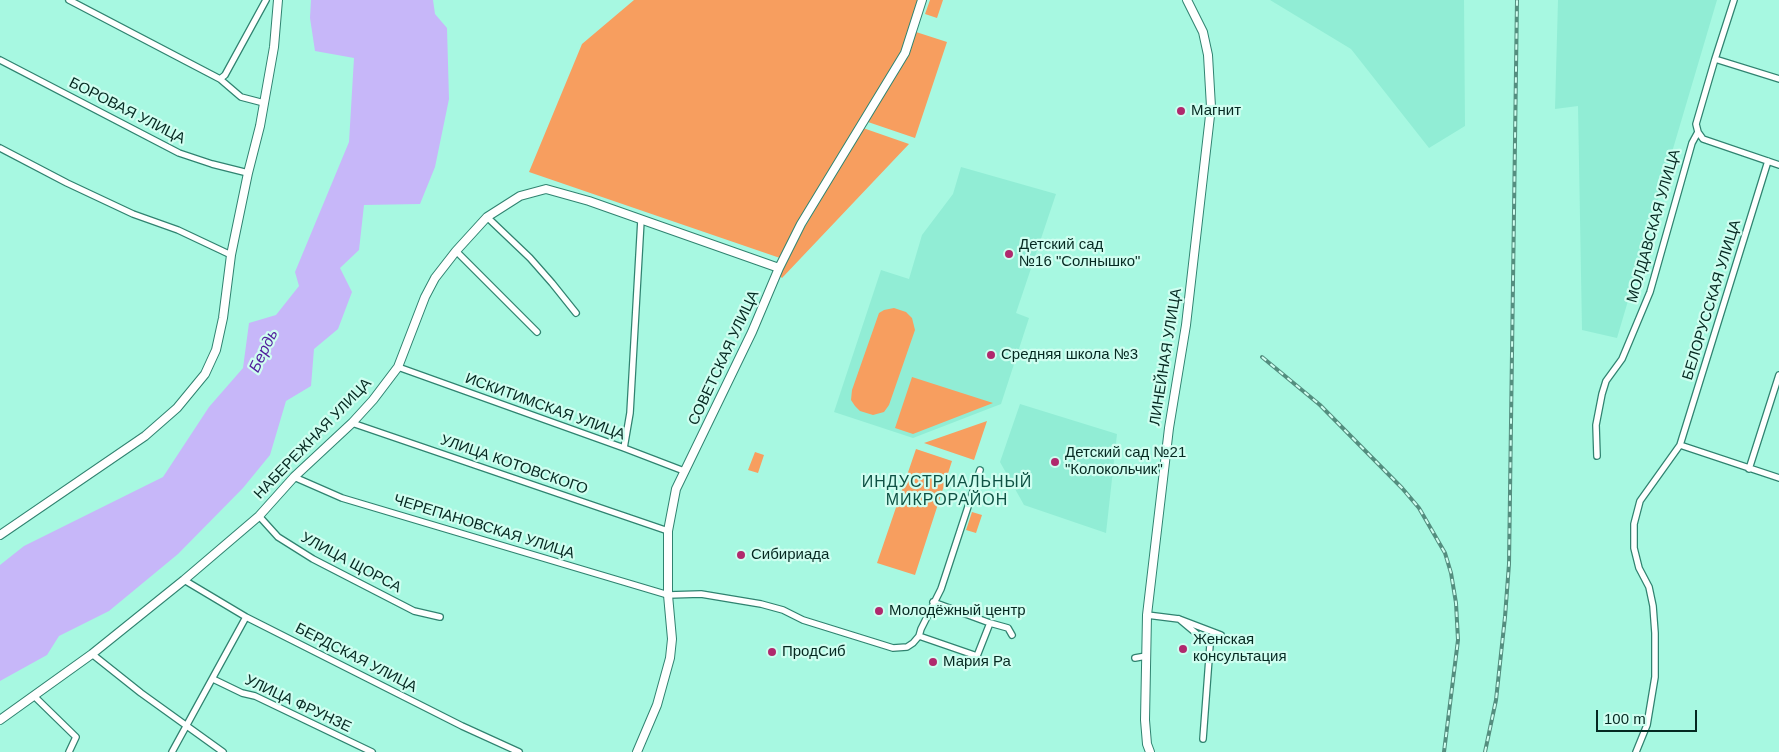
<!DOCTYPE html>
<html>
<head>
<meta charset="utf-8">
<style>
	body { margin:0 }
	#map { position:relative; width:1779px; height:752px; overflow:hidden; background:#a7f8e1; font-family:Arial,sans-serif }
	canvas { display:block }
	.scale { position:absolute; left:1596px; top:710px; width:101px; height:22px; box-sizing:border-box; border:2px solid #052921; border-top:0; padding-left:6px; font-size:15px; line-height:18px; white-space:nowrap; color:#052921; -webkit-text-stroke:4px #cffef0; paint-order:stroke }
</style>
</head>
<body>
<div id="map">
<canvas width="1779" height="752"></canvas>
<div class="scale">100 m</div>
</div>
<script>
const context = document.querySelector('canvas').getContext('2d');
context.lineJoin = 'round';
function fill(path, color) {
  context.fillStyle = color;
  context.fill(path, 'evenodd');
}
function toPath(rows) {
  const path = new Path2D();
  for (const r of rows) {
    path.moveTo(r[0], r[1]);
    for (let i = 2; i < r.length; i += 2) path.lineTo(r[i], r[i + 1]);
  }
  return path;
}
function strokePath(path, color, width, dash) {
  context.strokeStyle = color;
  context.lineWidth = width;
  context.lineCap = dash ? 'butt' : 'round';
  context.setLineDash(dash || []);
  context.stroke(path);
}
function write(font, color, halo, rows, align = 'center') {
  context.font = font + ' Arial,sans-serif';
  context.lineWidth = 4.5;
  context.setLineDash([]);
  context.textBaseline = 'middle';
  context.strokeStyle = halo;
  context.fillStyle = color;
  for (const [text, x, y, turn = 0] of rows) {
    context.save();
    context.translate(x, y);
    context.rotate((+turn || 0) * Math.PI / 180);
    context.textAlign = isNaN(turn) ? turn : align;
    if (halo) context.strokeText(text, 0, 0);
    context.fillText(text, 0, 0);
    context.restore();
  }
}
fill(toPath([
	[1270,0,1464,0,1465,126,1429,148,1351,49],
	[1558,0,1717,0,1617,338,1582,330,1578,106,1555,109],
	[961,167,1056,194,1016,313,1029,318,1001,404,913,438,834,412,881,270,909,279,922,235,953,194],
	[1020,404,1117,434,1106,533,1024,505,1000,462]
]), '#91edd5');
fill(toPath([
	[634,0,919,0,904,50,809,203,793,230,780,258,529,172,582,44],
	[930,0,943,0,937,18,925,14],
	[916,32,947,42,915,138,868,122,909,54],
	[863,128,909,144,782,278,779,275,796,242],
	[894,308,906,312,912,318,915,330,889,405,884,412,873,415,860,411,855,406,851,400,852,390,879,313,884,310],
	[912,377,993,403,913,434,895,428],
	[987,421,974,460,924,443],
	[916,449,952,461,915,575,877,563],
	[755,452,764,455,758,473,748,470],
	[972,512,982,515,976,533,966,530]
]), '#f79e5f');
fill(toPath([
	[311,0,433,0,435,14,447,28,449,99,435,167,420,204,364,205,359,250,340,268,352,292,338,329,314,349,311,386,286,401,270,455,243,488,178,554,109,611,59,636,47,655,0,681,0,565,24,546,163,477,209,407,243,368,249,323,276,315,299,286,295,272,349,142,354,58,315,51,310,18]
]), '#c7b7f9');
const street = toPath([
	[69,0,220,79,241,97,264,103],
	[1715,59,1779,79],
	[0,60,179,153,212,164,248,173],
	[220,79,225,75,266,0],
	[1698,132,1703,139,1779,165],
	[0,148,67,183,133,214,178,230,231,255],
	[487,217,530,258,552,283,576,313],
	[456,251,537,332],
	[398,367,624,448,684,471],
	[352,423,668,531],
	[1680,445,1779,478],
	[624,448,630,413,641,220],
	[1597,456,1596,425,1602,394,1606,381,1622,359,1650,292,1692,143,1698,132,1696,124,1715,59,1734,0],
	[1749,469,1779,375],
	[294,477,342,498,668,595,701,594,761,604,783,610,803,620,893,648,907,647,913,643,919,636,921,629,941,589,980,470],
	[259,516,278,537,313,559,414,611,440,617],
	[184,580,246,617,462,726,519,752],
	[1147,615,1179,619,1221,635],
	[1179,619,1210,645,1203,739],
	[990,623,1008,628,1012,635],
	[919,636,977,656,990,623,933,602],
	[92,654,141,693,223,752],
	[1135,658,1146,656],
	[213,679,242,693,255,696,372,752],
	[34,696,76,737,69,752],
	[172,752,246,617],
	[1636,752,1647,725,1655,677,1655,633,1653,606,1649,587,1639,568,1634,548,1634,524,1640,501,1680,445,1768,161]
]);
const secondary = toPath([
	[0,535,145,436,177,408,205,374,216,350,223,318,231,255,248,173,260,126,274,47,278,0],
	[0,720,92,654,184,580,259,516,294,477,352,423,373,400,398,367,425,297,435,278,456,251,487,217,520,196,546,189,589,201,779,268],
	[637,752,657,705,670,658,672,639,668,595,668,531,676,489,752,332,779,268,801,224,905,53,922,0],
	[1150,752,1147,744,1145,720,1147,615,1169,428,1186,325,1211,107,1208,55,1203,32,1187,0]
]);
strokePath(street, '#308370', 8);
strokePath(secondary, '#308370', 10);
strokePath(street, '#fff', 5.5);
strokePath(secondary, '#fff', 8);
const rail = toPath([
	[1262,357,1320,405,1402,488,1419,508,1445,553,1451,573,1456,603,1458,640,1444,752],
	[1485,752,1496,700,1505,617,1509,564,1517,0]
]);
strokePath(rail, '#548e7f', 4);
strokePath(rail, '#cffef0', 2, [5.5]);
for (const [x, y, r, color] of [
	[1181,111,5,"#b0296d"],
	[1009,254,5,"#b0296d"],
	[991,355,5,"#b0296d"],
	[1055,462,5,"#b0296d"],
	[741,555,5,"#b0296d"],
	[879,611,5,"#b0296d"],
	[1183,649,5,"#b0296d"],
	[772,652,5,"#b0296d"],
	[933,662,5,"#b0296d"]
]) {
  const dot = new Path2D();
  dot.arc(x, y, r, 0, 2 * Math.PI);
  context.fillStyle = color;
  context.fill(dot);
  strokePath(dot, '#cffef0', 2);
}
write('15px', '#052921', '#cffef0', [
	["БОРОВАЯ УЛИЦА",127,111,27],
	["МОЛДАВСКАЯ УЛИЦА",1654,226,-74],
	["БЕЛОРУССКАЯ УЛИЦА",1712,300,-73],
	["ЛИНЕЙНАЯ УЛИЦА",1166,357,-81],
	["СОВЕТСКАЯ УЛИЦА",724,358,-65],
	["ИСКИТИМСКАЯ УЛИЦА",545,407,20],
	["НАБЕРЕЖНАЯ УЛИЦА",313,439,-46],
	["УЛИЦА КОТОВСКОГО",514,465,19],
	["ЧЕРЕПАНОВСКАЯ УЛИЦА",484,527,17],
	["УЛИЦА ЩОРСА",351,563,28],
	["БЕРДСКАЯ УЛИЦА",356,658,27],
	["УЛИЦА ФРУНЗЕ",298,704,25]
]);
write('15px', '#052921', '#cffef0', [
	["Магнит",1191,111],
	["Детский сад",1019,245],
	["№16 \"Солнышко\"",1019,262],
	["Средняя школа №3",1001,355],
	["Детский сад №21",1065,453],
	["\"Колокольчик\"",1065,470],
	["Сибириада",751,555],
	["Молодёжный центр",889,611],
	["Женская",1193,640],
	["консультация",1193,657],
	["ПродСиб",782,652],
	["Мария Ра",943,662]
], 'left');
write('italic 16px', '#53209d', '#cffef0', [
	["Бердь",264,351,-64]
]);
context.letterSpacing = '1px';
write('16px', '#0f5244', '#cffef0', [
	["ИНДУСТРИАЛЬНЫЙ",947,483],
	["МИКРОРАЙОН",947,501]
]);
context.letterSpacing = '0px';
</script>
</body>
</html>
